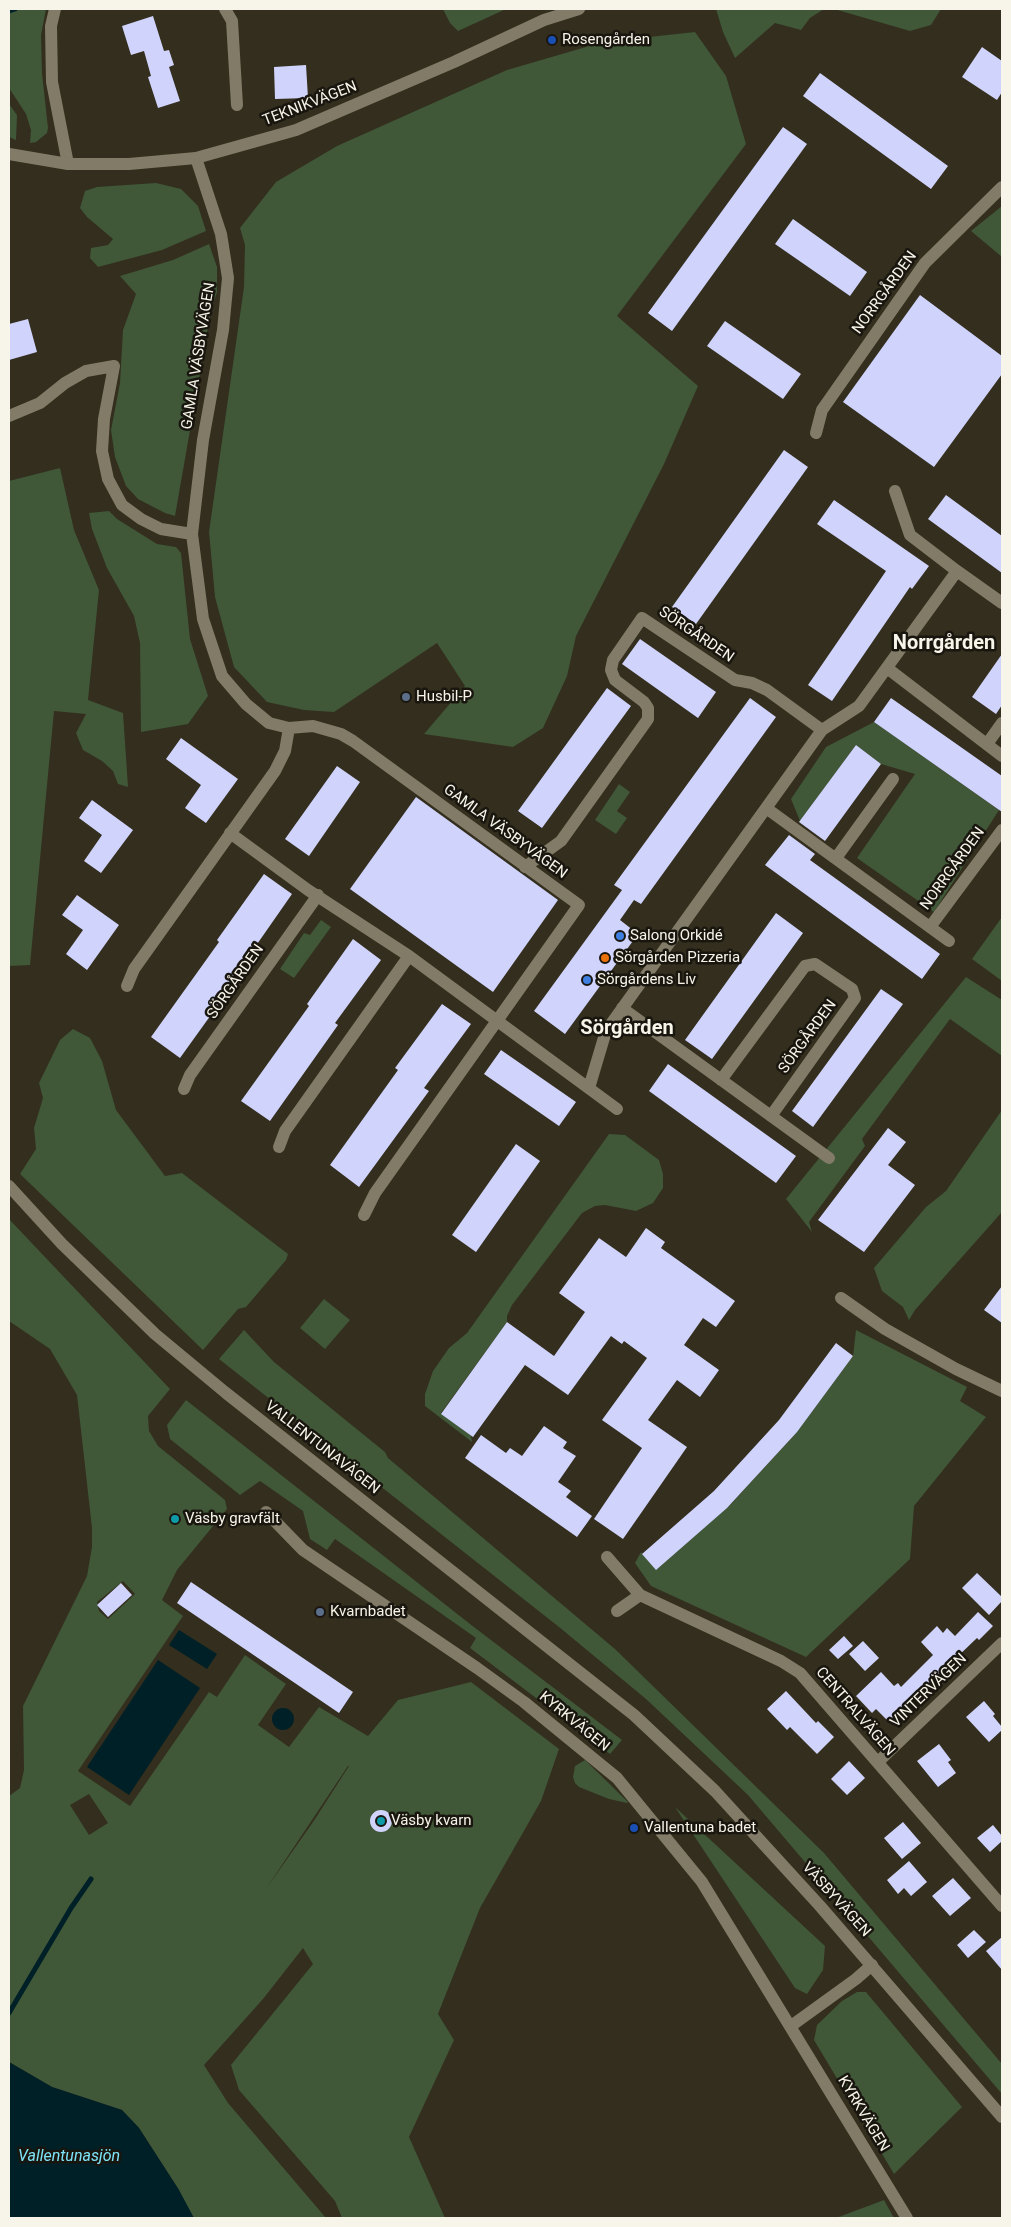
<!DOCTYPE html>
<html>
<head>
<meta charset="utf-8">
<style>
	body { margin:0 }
	#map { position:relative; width:1011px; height:2227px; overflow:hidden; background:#332e1d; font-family:Roboto,sans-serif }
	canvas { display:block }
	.frame { position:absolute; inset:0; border:10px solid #f7f4e9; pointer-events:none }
</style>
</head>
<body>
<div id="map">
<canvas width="1011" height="2227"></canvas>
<div class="frame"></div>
</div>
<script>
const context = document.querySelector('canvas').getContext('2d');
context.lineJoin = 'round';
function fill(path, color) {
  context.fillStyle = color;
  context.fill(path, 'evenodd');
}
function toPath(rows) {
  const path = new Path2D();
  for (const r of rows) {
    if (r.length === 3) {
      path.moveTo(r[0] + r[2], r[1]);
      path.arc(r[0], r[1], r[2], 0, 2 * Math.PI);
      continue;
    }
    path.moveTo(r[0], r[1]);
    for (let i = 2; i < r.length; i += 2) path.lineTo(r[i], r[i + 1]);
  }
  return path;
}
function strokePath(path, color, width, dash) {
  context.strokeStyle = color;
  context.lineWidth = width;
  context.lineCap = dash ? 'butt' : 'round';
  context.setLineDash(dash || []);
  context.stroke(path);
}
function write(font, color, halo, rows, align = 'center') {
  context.font = font + ' Roboto,sans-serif';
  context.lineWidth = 5;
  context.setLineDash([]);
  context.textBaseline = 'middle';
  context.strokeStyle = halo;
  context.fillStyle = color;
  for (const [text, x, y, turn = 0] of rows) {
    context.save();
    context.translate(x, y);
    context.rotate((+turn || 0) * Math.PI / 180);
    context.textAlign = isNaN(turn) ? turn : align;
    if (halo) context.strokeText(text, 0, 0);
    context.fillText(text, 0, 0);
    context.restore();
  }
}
fill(toPath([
	[9,9,46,9,41,35,42,73,48,128,47,133,36,142,30,143,31,130,26,114,9,88],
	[443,9,506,9,458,31,450,23],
	[716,9,824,9,810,18,801,30,775,23,735,58,723,32],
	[834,9,941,9,931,25,910,31],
	[695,32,726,76,746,144,617,316,698,386,664,464,576,636,567,676,543,728,513,747,424,734,465,686,437,643,334,712,304,710,267,702,234,667,215,597,209,532,244,287,245,245,240,228,276,182,337,146,507,70,603,42],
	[9,104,17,115,16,140,9,137],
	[156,183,181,189,198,206,206,231,162,250,98,267,90,258,91,248,108,245,113,239,87,217,80,208,85,191,97,187],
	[1002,206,1002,257,971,231],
	[209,244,217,267,217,292,211,310,175,516,165,513,138,499,126,486,115,457,111,430,120,383,123,330,136,294,120,276,173,260],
	[60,468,74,530,99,590,88,700,123,713,128,787,118,784,113,771,102,761,83,750,76,733,86,714,54,711,30,965,9,966,9,481],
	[109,511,117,519,157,544,176,547,181,553,190,639,208,696,188,724,141,732,140,643,134,616,107,568,92,529,89,513],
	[874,722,999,810,934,912,857,858,915,774,881,764,856,745,800,821,791,799,826,747],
	[619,784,630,792,617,811,627,818,616,834,595,820],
	[1002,917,1002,981,972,959],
	[321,920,331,927,294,978,280,969,304,933,310,935],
	[966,977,1002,1000,1002,1056,950,1019,862,1139,865,1146,809,1222,812,1232,786,1199],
	[73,1029,90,1038,102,1061,116,1110,165,1176,182,1173,288,1254,286,1260,246,1307,238,1309,203,1350,20,1174,36,1149,34,1128,43,1098,39,1083,60,1040],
	[1002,1110,1002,1212,915,1310,909,1320,903,1307,882,1291,874,1268,926,1207,946,1191],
	[609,1134,625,1135,659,1160,663,1174,663,1188,653,1203,636,1211,605,1205,595,1206,582,1213,512,1305,507,1316,507,1322,441,1413,471,1435,472,1442,425,1406,425,1394,433,1371,449,1348,467,1333],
	[9,1219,170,1389,148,1416,149,1431,158,1446,225,1500,227,1509,177,1570,162,1600,183,1616,78,1771,130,1806,209,1692,217,1697,245,1655,286,1684,258,1725,289,1747,319,1707,368,1736,398,1700,471,1682,559,1749,541,1801,480,1908,438,2014,454,2040,409,2137,445,2218,342,2218,335,2201,239,2090,231,2065,313,1964,303,1948,263,1999,204,2065,228,2103,326,2218,179,2218,179,2190,139,2128,122,2110,52,2087,9,2062,9,1796,20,1788,24,1770,23,1706,87,1576,92,1547,92,1528,77,1395,50,1349,9,1321],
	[123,1581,135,1594,108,1619,99,1611,97,1602],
	[349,1766,313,1822,266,1889,348,1766],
	[89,1794,108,1823,89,1835,70,1805],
	[324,1299,350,1320,325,1349,300,1328],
	[244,1330,274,1362,385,1452,388,1458,615,1649,824,1853,1002,2064,1002,2094,748,1795,646,1699,559,1627,219,1359],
	[856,1330,967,1387,960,1401,986,1417,914,1506,910,1559,806,1657,651,1586,635,1563,641,1552,656,1569,732,1503,795,1434,853,1356],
	[186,1400,470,1624,622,1740,610,1754,470,1648,476,1638,335,1539,327,1550,310,1539,303,1511,260,1481,240,1495,170,1439,167,1425],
	[585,1760,628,1802,627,1803,609,1799,579,1787,575,1783,573,1777,575,1766],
	[675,1807,825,1946,823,1970,807,1994,795,1988],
	[857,1992,866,1992,962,2107,894,2174,814,2040,817,2025,842,2001],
	[884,2200,894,2218,836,2218]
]), '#405738');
fill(toPath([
	[179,1630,217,1654,207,1669,169,1645],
	[158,1660,200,1688,129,1795,87,1767],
	[283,1719,11],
	[9,2062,52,2087,122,2110,139,2128,179,2190,194,2218,9,2218]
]), '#002027');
strokePath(toPath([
	[9,11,15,9],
	[9,2013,71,1908,91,1879]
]), '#002027', 5);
fill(toPath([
	[153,16,164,51,169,50,174,65,169,67,180,101,158,108,148,77,151,76,144,51,131,55,122,26],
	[982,47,1002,61,1002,92,997,100,962,77],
	[306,65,308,98,275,99,274,67],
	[820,73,948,166,931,189,803,96],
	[783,127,807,144,672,331,648,313],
	[793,219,867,272,850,296,775,244],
	[920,295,1002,356,1002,374,934,467,843,402],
	[28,319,37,352,9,360,9,324],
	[725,321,801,374,783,399,707,346],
	[784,450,808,467,696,624,672,607],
	[946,495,1002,536,1002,573,928,519],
	[834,500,929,566,912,589,910,587,832,701,808,685,886,571,817,524],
	[640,639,716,692,698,718,622,664],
	[1002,654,1002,705,996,714,972,697],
	[607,688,631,706,542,828,518,811],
	[750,698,776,717,641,904,634,900,620,920,638,934,565,1034,534,1011,622,890,614,885],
	[891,698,1002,776,1002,812,874,722],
	[181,738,238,779,206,823,185,808,201,785,166,759],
	[856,745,881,764,825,841,799,822],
	[337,766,360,782,309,856,285,839],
	[416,797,558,900,493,992,350,889],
	[92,800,133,830,101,873,84,861,102,835,79,818],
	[789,835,815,854,810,860,940,954,922,979,765,865],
	[264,874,292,894,246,960,249,962,180,1058,151,1037,219,942,217,940],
	[77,895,119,925,87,970,66,954,83,930,62,915],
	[776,913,803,933,712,1059,685,1040],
	[353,939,381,960,335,1023,338,1025,270,1121,241,1101,309,1006,307,1004],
	[881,989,903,1004,813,1127,792,1111],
	[442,1004,471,1024,424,1088,429,1091,359,1187,330,1165,398,1070,395,1068],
	[501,1050,576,1102,559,1126,484,1074],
	[668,1064,796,1156,776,1183,649,1091],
	[888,1128,906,1142,888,1165,915,1185,864,1252,818,1220],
	[516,1144,540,1161,476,1252,452,1235],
	[646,1228,665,1242,661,1248,735,1301,716,1327,703,1318,684,1345,719,1370,700,1397,677,1380,648,1420,687,1447,623,1539,594,1519,642,1448,602,1420,647,1358,624,1341,622,1344,611,1336,568,1395,525,1365,473,1437,441,1414,507,1322,554,1356,585,1312,559,1293,599,1238,626,1257],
	[1002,1286,1002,1323,984,1310],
	[836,1343,853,1356,797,1432,727,1508,656,1570,642,1554,714,1491,779,1420],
	[544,1426,567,1442,563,1448,576,1456,558,1482,571,1491,566,1497,592,1516,577,1537,465,1458,481,1435,506,1453,510,1448,522,1456],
	[977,1573,1002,1597,1002,1601,989,1615,962,1588],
	[191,1582,353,1692,339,1713,177,1603],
	[121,1583,132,1595,108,1617,97,1605],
	[978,1612,993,1626,979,1640,977,1638,889,1722,876,1709,872,1713,856,1696,881,1672,894,1686,898,1683,901,1687,933,1655,921,1642,937,1626,943,1633,947,1628,955,1636],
	[844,1636,853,1646,838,1659,829,1650],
	[863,1641,879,1658,865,1671,849,1654],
	[786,1691,816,1723,818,1721,834,1737,817,1754,790,1727,787,1730,767,1709],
	[984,1701,995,1714,993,1716,1002,1727,1002,1730,989,1742,966,1717],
	[939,1744,951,1760,948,1762,956,1773,938,1787,917,1761],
	[849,1761,865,1778,847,1795,831,1779],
	[381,1821,11],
	[903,1822,921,1843,902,1859,884,1838],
	[993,1825,1002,1836,1002,1841,990,1852,977,1838],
	[909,1861,927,1882,911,1896,904,1888,898,1894,887,1880],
	[953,1878,971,1898,950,1916,932,1896],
	[974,1930,986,1942,968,1958,957,1945],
	[1002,1937,1002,1970,986,1951]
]), '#d0d4fc');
strokePath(toPath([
	[55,9,51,26,52,82,68,164],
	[225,9,232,21,237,105],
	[196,158,221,234,228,278,223,330,203,440,192,534,203,619,222,676,246,704,269,723,289,728,313,726,341,734,353,741,579,905,375,1193,364,1215],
	[9,416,40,403,65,383,86,371,114,366,104,419,102,451,108,479,122,505,141,519,161,529,192,534],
	[816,433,822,410,925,263,1002,187],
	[895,491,910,535,957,571],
	[887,668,1002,756],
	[822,730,859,706,957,571,1002,603],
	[987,744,1002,723],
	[766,808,949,941],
	[230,833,308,890,409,956,617,1109],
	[836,858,893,779],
	[525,867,561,841,648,719,648,708,644,702,615,680,611,670,613,660,642,618,735,680,752,683,767,690,822,730,606,1031,589,1088],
	[930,927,1002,830],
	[127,986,134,969,275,771,285,751,289,728],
	[622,1008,829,1158],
	[721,1080,805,966,815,964,852,989,855,998,771,1116],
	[184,1089,190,1075,318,895],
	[279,1147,285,1131,409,956],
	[841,1298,885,1329,956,1369,1002,1391],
	[266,1512,303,1550,477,1668,524,1702,617,1778,702,1882,907,2218],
	[607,1557,640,1595,781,1661,800,1673,1002,1906],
	[617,1611,640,1595],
	[878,1762,1002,1643],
	[791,2026,856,1979,872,1965]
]), '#827b68', 12);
strokePath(toPath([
	[9,154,68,164,129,164,196,158,296,130,454,62,544,20,579,9]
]), '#827b68', 12);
strokePath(toPath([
	[9,1186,62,1244,155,1334,226,1393,634,1715,715,1791,820,1906,1002,2117]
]), '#827b68', 12);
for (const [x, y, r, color] of [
	[552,40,5,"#1a4fb4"],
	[406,697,5,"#5c6f8a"],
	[620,936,5,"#3f7fe0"],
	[605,958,5,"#e8710a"],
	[587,980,5,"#3f7fe0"],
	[175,1519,5,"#0f9aa8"],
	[320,1612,5,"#5c6f8a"],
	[381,1821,5,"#0f9aa8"],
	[634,1828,5,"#1a4fb4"]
]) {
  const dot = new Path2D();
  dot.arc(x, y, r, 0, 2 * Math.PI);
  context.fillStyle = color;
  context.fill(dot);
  strokePath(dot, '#19160f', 2);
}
write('15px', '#f7f4e9', '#19160f', [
	["Rosengården",562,40],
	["Husbil-P",416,697],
	["Salong Orkidé",630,936],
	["Sörgården Pizzeria",615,958],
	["Sörgårdens Liv",597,980],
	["Väsby gravfält",185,1519],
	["Kvarnbadet",330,1612],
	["Väsby kvarn",391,1821],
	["Vallentuna badet",644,1828]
], 'left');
write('15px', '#f7f4e9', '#19160f', [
	["TEKNIKVÄGEN",310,104,-21],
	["NORRGÅRDEN",885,293,-54],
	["GAMLA VÄSBYVÄGEN",199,356,-81],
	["SÖRGÅRDEN",696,635,34],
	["GAMLA VÄSBYVÄGEN",505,832,36],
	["NORRGÅRDEN",953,869,-54],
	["SÖRGÅRDEN",236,982,-55],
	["SÖRGÅRDEN",808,1037,-54],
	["VALLENTUNAVÄGEN",322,1448,38],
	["VINTERVÄGEN",929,1691,-44],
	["CENTRALVÄGEN",855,1712,49],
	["KYRKVÄGEN",574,1722,39],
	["VÄSBYVÄGEN",836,1900,48],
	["KYRKVÄGEN",863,2114,59]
]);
write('italic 16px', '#7de3f7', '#19160f', [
	["Vallentunasjön",69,2157]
]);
write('bold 20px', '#f7f4e9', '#19160f', [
	["Norrgården",944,644],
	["Sörgården",627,1029]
]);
</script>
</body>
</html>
